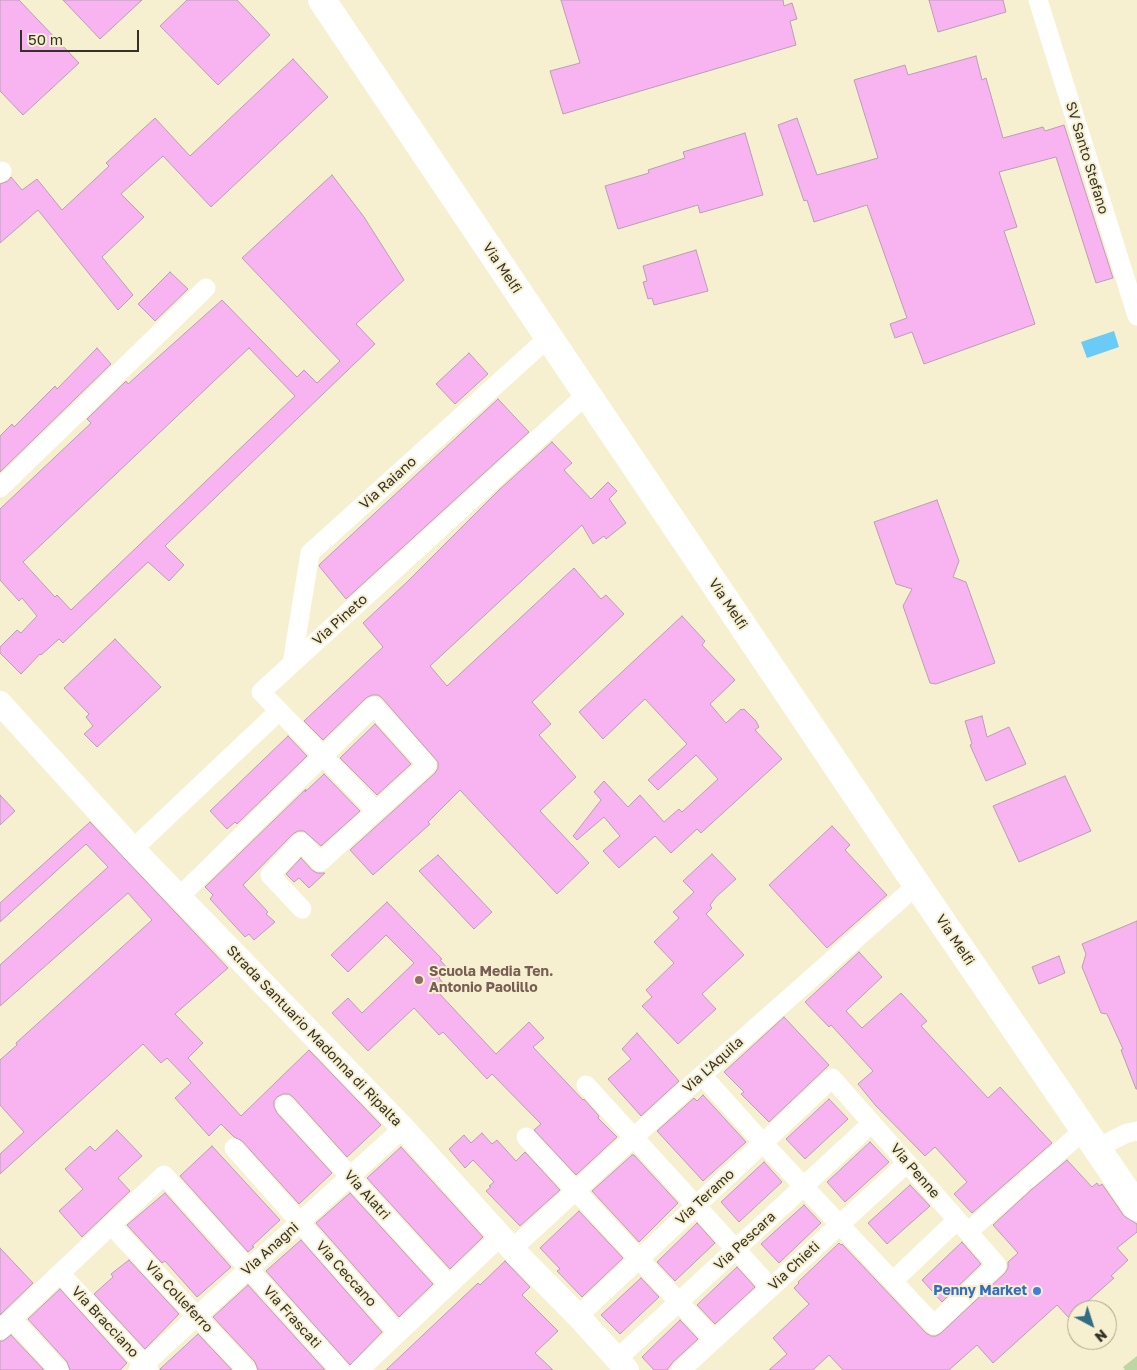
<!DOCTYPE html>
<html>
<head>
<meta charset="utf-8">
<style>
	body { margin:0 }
	#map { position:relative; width:1137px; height:1370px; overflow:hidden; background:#f7f0d0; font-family:"Golos Text",sans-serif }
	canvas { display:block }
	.north { position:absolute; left:1067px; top:1300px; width:50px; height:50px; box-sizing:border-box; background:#f7f0d0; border:1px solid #a9a48c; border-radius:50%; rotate:140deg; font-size:14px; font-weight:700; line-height:20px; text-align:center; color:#343125 }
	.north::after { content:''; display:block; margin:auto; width:18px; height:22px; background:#326d85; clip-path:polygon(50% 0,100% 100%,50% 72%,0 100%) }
	.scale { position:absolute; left:20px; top:30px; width:119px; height:22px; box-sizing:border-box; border:2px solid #343125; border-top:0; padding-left:6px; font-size:15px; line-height:18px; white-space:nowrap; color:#343125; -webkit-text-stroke:4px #f7f0d0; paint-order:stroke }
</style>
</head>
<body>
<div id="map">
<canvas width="1137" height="1370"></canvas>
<div class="north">N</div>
<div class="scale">50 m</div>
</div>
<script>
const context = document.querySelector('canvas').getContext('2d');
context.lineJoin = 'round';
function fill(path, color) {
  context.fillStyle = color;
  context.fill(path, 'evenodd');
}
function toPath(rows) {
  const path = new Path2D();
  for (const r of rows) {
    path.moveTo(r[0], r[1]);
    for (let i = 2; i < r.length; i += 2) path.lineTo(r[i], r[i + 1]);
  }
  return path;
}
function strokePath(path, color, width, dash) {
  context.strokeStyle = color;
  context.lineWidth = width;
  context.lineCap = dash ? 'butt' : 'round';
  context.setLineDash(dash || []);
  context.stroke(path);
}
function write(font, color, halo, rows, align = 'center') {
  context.font = font + ' "Golos Text",sans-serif';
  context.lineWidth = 4;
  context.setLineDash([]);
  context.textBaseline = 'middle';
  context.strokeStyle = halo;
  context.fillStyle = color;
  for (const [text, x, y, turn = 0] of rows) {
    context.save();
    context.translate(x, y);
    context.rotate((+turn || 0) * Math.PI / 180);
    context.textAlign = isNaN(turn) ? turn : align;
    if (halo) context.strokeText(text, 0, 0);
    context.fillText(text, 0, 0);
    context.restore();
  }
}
fill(toPath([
	[1137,1356,1137,1370,1125,1370,1123,1367]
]), '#bed7a2');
fill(toPath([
	[1114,331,1119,347,1087,358,1081,342]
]), '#6acbf7');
const building = toPath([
	[0,0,19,0,79,63,23,115,0,91,0,0],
	[63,0,142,0,100,39,63,0],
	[187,0,237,0,270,35,218,85,160,26,187,0],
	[561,0,783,0,784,6,792,3,797,19,790,21,796,45,563,114,550,71,580,63,561,0],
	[929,0,1003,0,1006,12,938,32,929,0],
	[976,56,982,80,986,78,1003,138,1043,127,1045,131,1064,125,1113,278,1096,283,1056,157,999,172,1017,227,1004,231,1035,324,924,364,912,332,895,338,890,324,907,318,867,205,814,222,807,200,804,201,778,125,797,118,817,175,878,158,854,80,905,65,908,75,976,56],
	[293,59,328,97,211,207,163,156,121,194,144,217,102,257,133,295,118,310,38,210,0,243,0,184,8,181,11,177,22,190,37,179,62,210,109,166,106,163,155,118,190,156,293,59],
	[745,133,763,195,700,213,698,205,618,229,605,186,649,173,648,170,685,158,683,152,745,133],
	[332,175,364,217,404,280,356,324,375,344,165,546,184,565,169,581,148,562,63,643,59,639,41,655,40,654,21,674,0,653,0,647,17,630,21,633,37,616,22,598,19,601,0,580,0,509,91,423,87,419,126,381,128,384,222,300,297,377,304,370,317,383,340,361,242,258,332,175],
	[249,348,295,396,71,610,57,595,55,597,23,562,249,348],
	[696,250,708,291,654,305,652,298,648,299,643,282,647,281,643,266,696,250],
	[170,272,188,289,155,321,138,304,170,272],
	[97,348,111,364,0,472,0,436,12,424,14,427,55,386,57,389,97,348],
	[469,353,488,374,455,404,436,384,469,353],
	[498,399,529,432,346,599,319,566,320,564,498,399],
	[552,442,572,463,564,470,591,499,608,482,617,491,609,499,626,523,606,539,604,536,593,544,582,525,430,666,447,686,574,568,601,599,606,595,624,614,532,702,551,724,539,735,576,777,540,811,589,863,557,894,460,790,428,822,430,824,373,875,350,850,435,773,438,768,438,762,382,698,378,695,372,695,366,698,323,740,304,721,383,647,363,623,407,582,499,490,552,442],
	[937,500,959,561,953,577,966,582,995,663,936,684,930,683,903,606,912,589,896,584,874,522,937,500],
	[682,616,705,641,702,645,735,680,710,704,726,723,741,709,742,710,744,709,756,721,759,727,755,730,782,759,701,833,697,829,671,853,655,836,619,868,603,851,620,836,604,817,577,840,573,836,601,800,594,792,604,781,628,807,640,795,664,822,679,809,682,812,718,779,696,755,658,790,648,780,687,744,645,699,603,739,579,712,682,616],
	[115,639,161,687,97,747,84,734,93,726,86,717,89,714,64,688,115,639],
	[982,716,987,737,1009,727,1026,764,986,781,970,745,972,744,965,721,982,716],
	[375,724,411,764,377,795,340,758,375,724],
	[288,736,307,756,237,824,235,822,227,829,210,811,288,736],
	[324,774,360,811,321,846,304,831,298,831,293,834,243,885,268,912,266,914,275,922,254,940,249,934,245,937,210,899,213,895,205,887,306,789,305,792,324,774],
	[1065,776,1091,831,1019,862,993,806,1065,776],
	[0,795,15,811,0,825,0,795],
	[90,822,228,968,175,1014,203,1043,188,1058,241,1116,309,1050,381,1125,347,1157,293,1097,289,1094,283,1094,277,1097,274,1101,274,1107,277,1113,332,1173,299,1204,242,1141,234,1137,221,1124,209,1136,175,1098,191,1083,167,1058,161,1063,143,1044,0,1174,0,1154,24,1132,0,1105,0,1060,17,1045,16,1043,152,920,128,893,0,1006,0,965,108,867,86,844,0,922,0,903,90,822],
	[832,826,850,845,845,850,887,895,827,948,769,885,832,826],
	[712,854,736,879,716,897,710,905,712,908,706,914,744,955,702,994,716,1009,678,1044,642,1006,652,997,646,990,674,963,654,942,679,918,673,912,694,892,683,881,712,854],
	[438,855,492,912,474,929,419,871,438,855],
	[301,858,312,870,317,873,325,873,309,888,299,878,294,882,286,874,301,858],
	[387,902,442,959,440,960,449,970,439,978,443,983,436,990,496,1054,529,1022,544,1038,533,1047,583,1100,584,1099,599,1116,598,1118,617,1137,576,1175,534,1130,541,1124,492,1074,487,1079,443,1032,439,1035,414,1008,368,1051,332,1013,348,998,362,1013,414,963,386,935,348,972,331,955,387,902],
	[1137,921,1137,1089,1136,1089,1121,1050,1123,1049,1107,1014,1101,1013,1082,967,1086,954,1082,944,1137,921],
	[859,952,882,977,846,1011,862,1028,901,993,927,1021,921,1026,988,1098,1000,1087,1052,1143,972,1213,954,1194,967,1182,935,1147,925,1156,876,1106,858,1084,873,1071,831,1025,829,1027,805,1002,859,952],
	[1059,956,1065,973,1039,984,1032,967,1059,956],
	[784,1017,829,1065,769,1122,741,1094,744,1092,724,1072,784,1017],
	[637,1033,679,1081,641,1116,608,1079,631,1059,622,1049,637,1033],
	[703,1095,746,1142,703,1181,657,1131,694,1098,697,1101,703,1095],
	[829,1099,848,1119,805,1159,786,1139,829,1099],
	[117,1130,142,1156,118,1178,130,1191,82,1237,59,1211,83,1189,65,1169,90,1146,95,1151,117,1130],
	[482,1133,492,1144,497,1140,516,1161,525,1152,560,1190,520,1226,486,1191,491,1187,489,1186,494,1182,473,1160,465,1168,449,1149,464,1135,471,1143,482,1133],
	[870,1142,889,1162,845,1202,827,1182,870,1142],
	[212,1146,280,1220,252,1246,254,1247,248,1252,180,1176,212,1146],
	[401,1147,483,1237,450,1269,367,1178,401,1147],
	[632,1155,634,1155,678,1203,639,1242,592,1191,632,1155],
	[1067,1160,1092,1187,1097,1183,1099,1186,1102,1184,1124,1216,1137,1224,1137,1232,1117,1248,1128,1260,1111,1276,1114,1278,1069,1318,1057,1305,993,1363,977,1345,949,1370,843,1370,829,1355,813,1370,769,1370,787,1354,773,1338,809,1304,794,1288,799,1283,798,1282,839,1243,841,1245,842,1244,926,1333,931,1336,936,1336,941,1333,1005,1273,1008,1268,1008,1262,1018,1253,993,1225,1031,1190,1067,1160],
	[764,1162,782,1182,739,1222,721,1202,764,1162],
	[910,1185,930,1206,887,1244,868,1223,910,1185],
	[165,1193,231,1267,197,1297,165,1261,162,1263,127,1225,165,1193],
	[350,1193,433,1284,399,1317,316,1223,350,1193],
	[804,1205,821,1223,779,1263,761,1244,804,1205],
	[579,1211,623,1258,582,1297,557,1271,560,1269,540,1248,579,1211],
	[697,1223,715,1243,675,1281,657,1262,697,1223],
	[301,1240,382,1332,350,1365,266,1271,301,1240],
	[962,1242,981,1264,942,1302,922,1280,962,1242],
	[0,1248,33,1283,0,1315,0,1248],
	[129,1260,179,1314,145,1349,94,1294,113,1277,111,1274,129,1260],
	[505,1261,530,1287,522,1295,558,1331,535,1353,553,1370,386,1370,478,1283,480,1285,505,1261],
	[737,1267,755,1287,715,1324,697,1305,737,1267],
	[641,1278,659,1297,620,1334,601,1315,641,1278],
	[248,1285,325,1370,258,1370,255,1362,213,1317,248,1285],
	[60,1289,127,1363,120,1370,70,1370,67,1362,28,1319,60,1289],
	[680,1320,698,1339,673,1362,667,1370,654,1370,642,1357,680,1320],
	[198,1334,232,1370,160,1370,160,1369,198,1334],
	[11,1335,44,1370,0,1370,0,1341,3,1341,11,1335]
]);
fill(building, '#f8b4f0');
strokePath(building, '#b89eb4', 1);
strokePath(toPath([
	[1038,0,1137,316],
	[0,173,2,171],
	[0,488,206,288],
	[292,664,310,553,549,337],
	[376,811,261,692,587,394],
	[133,849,279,711],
	[179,897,374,706,427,765,320,862,301,842,270,875,302,909],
	[586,1085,771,1288],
	[285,1105,449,1285],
	[526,1137,714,1340],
	[234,1148,398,1333],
	[1097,1148,1127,1133,1137,1131],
	[1028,1179,1084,1130],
	[111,1225,247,1370],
	[968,1232,1021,1185],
	[512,1249,702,1075,917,885],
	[60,1273,149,1370],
	[893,1281,957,1220],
	[578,1316,639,1259,763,1143,832,1078,997,1265,934,1325,763,1143,702,1075],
	[12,1319,59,1370],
	[0,1330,164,1175,340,1370],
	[617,1359,872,1123],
	[138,1370,403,1128],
	[359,1370,501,1236],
	[681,1370,907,1163]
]), '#fff', 19);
strokePath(toPath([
	[0,703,133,849,403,1128,512,1249,578,1316,627,1370]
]), '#fff', 24);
strokePath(toPath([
	[322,0,917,885,1137,1207]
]), '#fff', 28);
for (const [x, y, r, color] of [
	[419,980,5,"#8d6e63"],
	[1037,1291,5,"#3f7fe0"]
]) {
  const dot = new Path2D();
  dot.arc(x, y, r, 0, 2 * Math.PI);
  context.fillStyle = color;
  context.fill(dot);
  strokePath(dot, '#f7f0d0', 2);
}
write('14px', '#343125', '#f7f0d0', [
	["SV Santo Stefano",1087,158,73],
	["Via Melfi",502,268,56],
	["Via Raiano",388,483,-42],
	["Via Melfi",728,604,56],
	["Via Pineto",340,620,-42],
	["Via Melfi",955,940,56],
	["Strada Santuario Madonna di Ripalta",314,1036,46],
	["Via L'Aquila",713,1065,-42],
	["Via Penne",915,1171,49],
	["Via Alatri",367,1195,48],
	["Via Teramo",705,1197,-43],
	["Via Pescara",745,1241,-43],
	["Via Anagni",270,1249,-42],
	["Via Chieti",794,1266,-43],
	["Via Ceccano",346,1274,48],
	["Via Colleferro",179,1297,47],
	["Via Frascati",292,1317,48],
	["Via Bracciano",105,1322,47]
]);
write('bold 14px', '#785e54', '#f7f0d0', [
	["Scuola Media Ten.",429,972],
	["Antonio Paolillo",429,988]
], 'left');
write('bold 14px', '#366cbe', '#f7f0d0', [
	["Penny Market",1027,1291]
], 'right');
</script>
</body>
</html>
